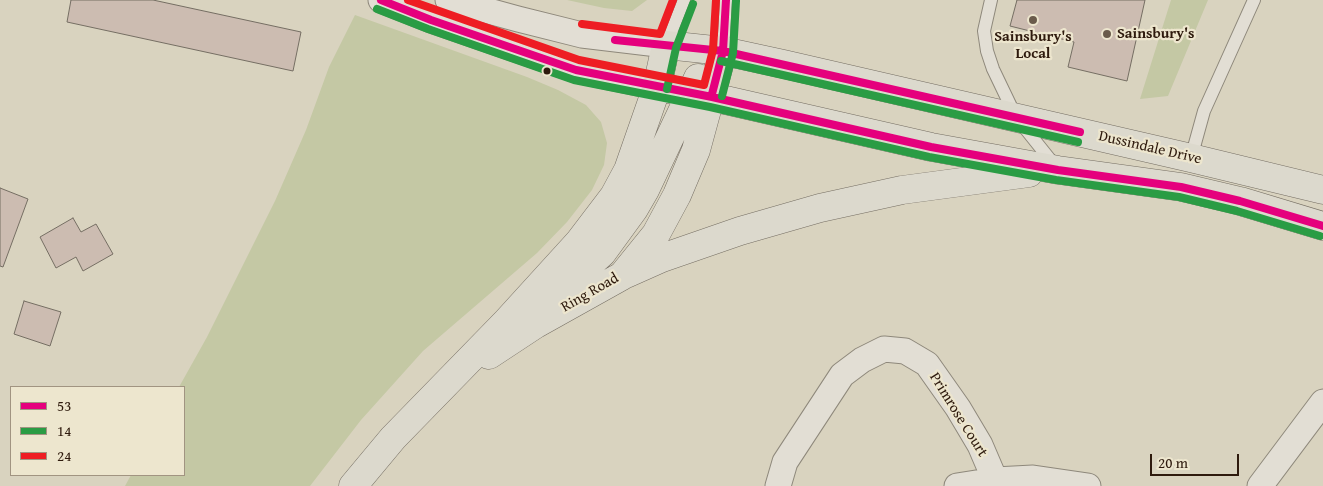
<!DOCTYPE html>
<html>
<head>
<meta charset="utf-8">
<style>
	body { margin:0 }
	#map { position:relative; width:1323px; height:486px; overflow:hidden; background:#d9d3bf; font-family:"Gentium Book Plus",serif }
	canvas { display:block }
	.legend { position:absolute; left:10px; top:386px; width:175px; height:90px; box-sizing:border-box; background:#ede6ce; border:1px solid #a19481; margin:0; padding:6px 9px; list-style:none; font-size:15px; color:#2e1a0d }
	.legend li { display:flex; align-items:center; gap:10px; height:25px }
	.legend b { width:25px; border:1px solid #a19481 }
	.scale { position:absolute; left:1150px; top:454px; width:89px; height:22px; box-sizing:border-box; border:2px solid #2e1a0d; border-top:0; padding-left:6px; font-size:15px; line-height:18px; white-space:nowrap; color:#2e1a0d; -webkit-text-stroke:4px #ede6ce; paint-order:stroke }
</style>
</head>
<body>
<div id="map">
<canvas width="1323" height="486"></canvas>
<ul class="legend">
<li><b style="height:6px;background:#e5007d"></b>53</li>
<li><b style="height:6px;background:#2a9c44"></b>14</li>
<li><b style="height:6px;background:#ee1d23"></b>24</li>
</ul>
<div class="scale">20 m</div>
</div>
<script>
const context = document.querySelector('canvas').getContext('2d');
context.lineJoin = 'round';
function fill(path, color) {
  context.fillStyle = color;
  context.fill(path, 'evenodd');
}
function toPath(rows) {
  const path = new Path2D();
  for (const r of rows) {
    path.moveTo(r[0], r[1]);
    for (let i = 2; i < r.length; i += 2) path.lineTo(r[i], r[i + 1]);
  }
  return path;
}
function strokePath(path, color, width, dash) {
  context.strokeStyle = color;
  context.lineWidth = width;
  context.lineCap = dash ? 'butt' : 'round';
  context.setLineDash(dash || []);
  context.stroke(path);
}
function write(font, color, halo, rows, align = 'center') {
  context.font = font + ' "Gentium Book Plus",serif';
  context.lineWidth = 4.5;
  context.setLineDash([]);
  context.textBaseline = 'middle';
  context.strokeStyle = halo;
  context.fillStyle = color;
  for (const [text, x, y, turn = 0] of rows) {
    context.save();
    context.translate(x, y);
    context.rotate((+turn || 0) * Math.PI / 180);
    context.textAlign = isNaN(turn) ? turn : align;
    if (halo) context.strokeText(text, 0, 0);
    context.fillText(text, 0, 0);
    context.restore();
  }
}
fill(toPath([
	[567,0,647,0,632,11,604,8],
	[1171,0,1208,0,1168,96,1140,99],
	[355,15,527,77,558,90,586,105,601,122,607,143,604,165,592,190,567,222,537,253,423,351,361,420,310,486,125,486,131,475,184,475,184,387,179,387,207,337,275,201,306,130,329,67]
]), '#c4c8a4');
const building = toPath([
	[71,0,153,0,301,32,293,71,67,22,71,0],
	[1017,0,1145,0,1127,81,1068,67,1074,42,1010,26,1017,0],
	[0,188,28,199,3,267,0,266,0,188],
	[73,218,81,232,96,224,113,254,83,271,76,257,56,268,40,237,73,218],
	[24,301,61,312,50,346,14,334,24,301]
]);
fill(building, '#ccbcb1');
strokePath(building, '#756e63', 1);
const service = toPath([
	[991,0,984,31,987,51,993,69,1016,117,1056,167],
	[666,45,684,0],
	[723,51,726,0],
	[1191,158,1204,111,1254,0]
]);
const minor = toPath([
	[381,0,431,20,576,70,657,87],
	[448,0,518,19,582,35,666,45],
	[778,486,785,462,842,375,862,360,884,349,905,351,927,364,958,408,980,445,995,480],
	[957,486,995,480,1033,478,1088,486],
	[1260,486,1323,402]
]);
const trunk = toPath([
	[657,87,712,97,931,147,1058,170,1181,187,1240,201,1323,226],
	[626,274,662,258,740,231,820,208,902,190,1029,173],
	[531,307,552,295,579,274,602,253,634,209,645,190,698,78],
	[489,355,536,324,622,276,656,234,677,195,696,150,723,51],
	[353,486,393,438,508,320,579,242,614,196,628,170,657,87,666,45,723,51,783,64,1191,158,1323,190]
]);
strokePath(service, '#8e887b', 14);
strokePath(minor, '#8e887b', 27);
strokePath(trunk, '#756e63', 29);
strokePath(service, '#e2ded4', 12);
strokePath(minor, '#e2ded4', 25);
strokePath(trunk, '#dcd9cd', 28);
strokePath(toPath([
	[381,0,431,20,576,70,712,97,931,147,1058,170,1181,187,1240,201,1323,226],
	[615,40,723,51,1080,132],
	[712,94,723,51,726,0]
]), '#e5007d', 8);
strokePath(toPath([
	[377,9,428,29,574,80,710,107,929,157,1056,180,1179,197,1237,211,1320,236],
	[721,61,1078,142],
	[667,89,676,48,693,4],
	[722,96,733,53,736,1]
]), '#2a9c44', 8);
strokePath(toPath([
	[408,0,579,60,704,85,713,50,716,0],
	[582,24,660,34,673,0]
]), '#ee1d23', 8);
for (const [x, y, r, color] of [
	[1033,20,5,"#6a5b4b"],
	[1107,34,5,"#6a5b4b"],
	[547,71,4.5,"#2e1a0d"]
]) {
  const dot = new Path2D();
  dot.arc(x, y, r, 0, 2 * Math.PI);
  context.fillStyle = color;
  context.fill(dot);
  strokePath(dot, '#ede6ce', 2);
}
write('bold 15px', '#2e1a0d', '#ede6ce', [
	["Sainsbury's",1117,34],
	["Sainsbury's",1033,37,"center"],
	["Local",1033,54,"center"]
], 'left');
write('15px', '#2e1a0d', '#ede6ce', [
	["Dussindale Drive",1150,148,13],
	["Ring Road",590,293,-30],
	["Primrose Court",958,415,58]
]);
</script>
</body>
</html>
